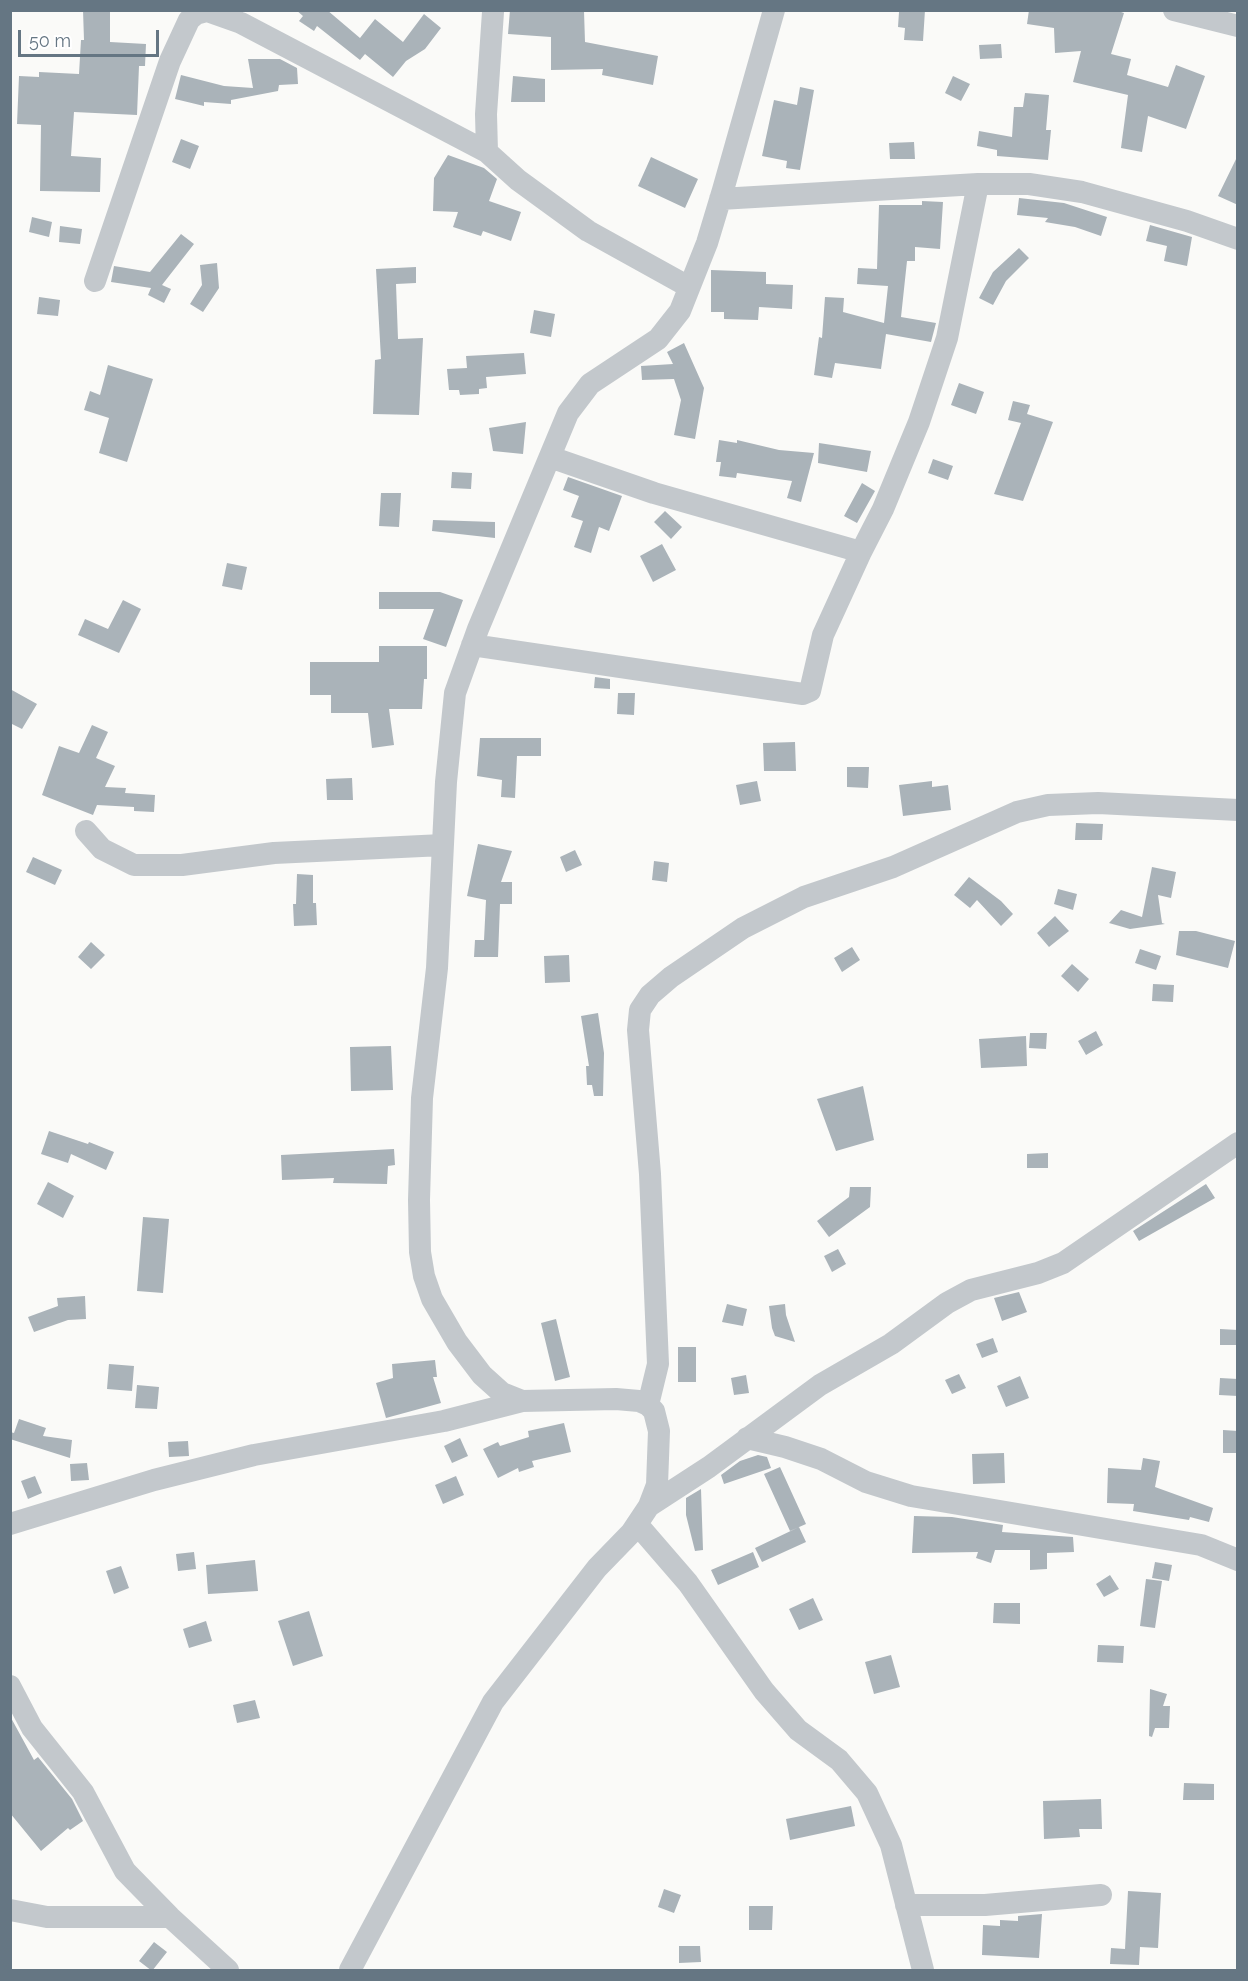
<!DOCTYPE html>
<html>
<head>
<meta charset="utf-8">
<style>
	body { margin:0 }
	#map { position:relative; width:1248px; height:1981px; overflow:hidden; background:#fafaf8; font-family:Raleway,sans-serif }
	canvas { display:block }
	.frame { position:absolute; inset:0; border:12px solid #657683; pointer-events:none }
	.scale { position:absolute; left:18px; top:30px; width:141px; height:27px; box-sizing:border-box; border:3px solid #657683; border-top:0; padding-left:8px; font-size:18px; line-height:21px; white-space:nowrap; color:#657683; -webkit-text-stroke:4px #fff; paint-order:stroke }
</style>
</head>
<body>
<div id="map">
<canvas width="1248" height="1981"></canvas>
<div class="frame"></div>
<div class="scale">50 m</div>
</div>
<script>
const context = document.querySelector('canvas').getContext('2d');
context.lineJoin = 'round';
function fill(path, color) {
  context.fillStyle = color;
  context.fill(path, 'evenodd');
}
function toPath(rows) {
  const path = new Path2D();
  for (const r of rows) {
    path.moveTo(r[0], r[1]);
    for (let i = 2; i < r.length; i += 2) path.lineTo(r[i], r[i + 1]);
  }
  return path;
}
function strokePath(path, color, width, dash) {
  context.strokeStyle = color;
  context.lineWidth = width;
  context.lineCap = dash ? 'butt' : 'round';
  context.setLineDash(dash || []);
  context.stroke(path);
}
fill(toPath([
	[83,10,110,10,110,42,146,44,145,66,139,66,137,115,74,112,71,156,101,158,100,192,40,191,41,125,17,124,19,76,39,77,39,72,79,74,81,40,84,40],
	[296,10,327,10,360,38,375,19,403,42,424,14,441,28,425,49,406,61,393,77,365,54,360,60,317,26,314,31,299,21,303,16],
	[510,10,584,11,585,42,658,56,653,85,602,75,603,69,551,70,551,37,508,34],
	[907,10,925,10,923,41,904,40,905,28,898,27,899,12],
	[1029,10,1115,10,1124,13,1111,54,1131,59,1127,75,1168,87,1176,65,1205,76,1186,129,1148,116,1142,152,1121,148,1128,95,1073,82,1081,51,1055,53,1054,28,1027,24],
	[1001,44,1002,58,980,59,979,45],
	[248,59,280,59,297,68,298,84,279,85,278,91,231,100,231,104,204,102,204,106,175,99,181,75,224,86,253,88],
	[513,76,545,79,545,102,511,102],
	[953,76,970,84,961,101,945,93],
	[800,87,814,90,800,170,786,168,787,161,762,156,774,100,797,105],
	[1025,93,1049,95,1046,130,1051,130,1048,160,997,156,997,150,977,146,979,131,1012,137,1014,107,1023,107],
	[181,139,199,146,190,169,172,162],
	[914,142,915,159,890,159,889,143],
	[448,155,484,168,497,179,489,201,521,212,511,241,483,231,481,236,453,227,458,212,433,211,434,178],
	[1238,155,1238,205,1218,196],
	[651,157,698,179,685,208,638,186],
	[1019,198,1064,203,1107,217,1101,236,1075,227,1045,222,1048,218,1017,215],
	[922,201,943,202,940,249,915,247,915,261,907,261,901,317,936,323,931,342,886,334,881,369,835,363,832,378,814,375,819,337,822,338,825,297,844,298,843,312,884,323,888,286,857,284,858,268,877,269,879,205,922,205],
	[32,217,52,222,49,237,29,232],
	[1150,225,1192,237,1187,266,1164,261,1167,246,1146,241],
	[60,226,82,229,80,244,59,242],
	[181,234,194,244,162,285,171,289,164,303,148,295,151,288,111,282,114,266,150,272],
	[1019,248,1029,258,1006,281,993,305,979,298,993,272],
	[217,263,219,288,203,312,190,304,202,285,200,265],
	[416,267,416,283,396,284,398,339,423,338,419,415,373,414,375,360,381,359,376,269],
	[711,270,766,272,766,284,793,285,792,309,759,307,758,320,724,319,724,312,711,312],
	[39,297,60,300,58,316,37,314],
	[534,310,555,314,551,337,530,333],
	[684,343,704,388,695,439,674,435,681,400,674,379,642,380,641,366,673,364,667,352],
	[524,353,526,374,486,377,487,388,479,389,479,394,460,395,459,390,449,390,447,369,467,368,466,356],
	[108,365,153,379,127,462,99,453,109,418,84,410,90,391,100,395],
	[959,383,984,392,976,414,951,405],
	[1013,401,1030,405,1027,414,1053,422,1023,501,994,494,1021,423,1008,420],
	[526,422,523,454,493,451,489,428],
	[719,440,737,443,737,440,779,450,814,453,801,502,787,498,792,481,737,473,736,478,719,476,721,462,716,462],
	[819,443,871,451,867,472,818,463],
	[933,459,953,466,948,480,928,473],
	[452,472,472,473,471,489,451,488],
	[568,477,622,496,609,531,599,527,591,553,574,547,583,521,571,517,579,496,563,490],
	[862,483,875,491,857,523,844,516],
	[381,493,401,493,399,527,379,526],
	[665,511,682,527,671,539,654,522],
	[433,520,495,522,495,538,432,531],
	[662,544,676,570,653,582,640,556],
	[227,563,247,567,242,590,222,586],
	[379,592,440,592,463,600,446,647,423,639,434,609,379,609],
	[123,600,141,609,119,653,78,635,85,619,108,629],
	[379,646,427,646,427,679,424,679,422,709,389,709,394,745,372,748,368,713,331,713,331,695,310,695,310,662,379,662],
	[595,677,610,679,610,689,594,688],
	[10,689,37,704,22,729,10,723],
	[618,693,635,693,634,715,617,714],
	[92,725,108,732,96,758,115,766,105,787,126,788,125,793,155,795,154,812,134,811,134,807,97,805,93,815,42,795,59,746,79,753],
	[480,738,541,738,541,756,517,756,515,798,501,797,502,780,477,776],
	[795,742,796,771,764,771,763,743],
	[847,767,869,767,868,788,847,787],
	[352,778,353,800,327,800,326,779],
	[757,781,761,801,740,805,736,785],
	[932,781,932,787,948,785,951,810,903,816,899,785],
	[1076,823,1103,824,1102,840,1075,840],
	[478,844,512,851,501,882,512,882,512,904,500,904,498,957,474,957,475,940,484,940,486,900,467,896],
	[575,850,582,865,566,872,560,857],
	[33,857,62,870,55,885,26,872],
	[654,861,669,863,667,882,652,880],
	[1152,867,1176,872,1171,898,1158,895,1162,923,1165,924,1130,929,1109,923,1121,910,1142,917],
	[297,874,313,875,313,903,316,903,317,925,294,926,293,904,296,904],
	[969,877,1001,901,1013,914,1001,926,977,900,970,908,954,895],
	[1058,889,1077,894,1073,910,1054,904],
	[1055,916,1069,931,1049,947,1037,933],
	[1179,931,1196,931,1235,941,1228,968,1176,955],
	[91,942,105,955,91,969,78,957],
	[852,947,860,960,842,972,834,958],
	[1140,949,1161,956,1156,970,1135,963],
	[569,955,570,982,545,983,544,956],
	[1072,964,1089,979,1078,992,1061,976],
	[1153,984,1174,985,1173,1002,1152,1001],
	[598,1013,604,1053,603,1096,594,1096,592,1085,587,1085,586,1066,589,1066,581,1016],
	[1096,1031,1103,1045,1086,1055,1078,1041],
	[1030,1033,1047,1033,1046,1049,1029,1048],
	[1026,1036,1027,1066,981,1068,979,1039],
	[391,1046,393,1090,351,1091,350,1047],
	[863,1086,874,1140,836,1151,817,1099],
	[49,1131,88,1144,89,1142,114,1152,106,1170,71,1154,68,1163,41,1154],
	[394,1149,395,1165,388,1166,387,1184,333,1183,334,1178,282,1180,281,1155],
	[1048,1153,1048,1168,1027,1168,1027,1154],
	[48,1182,74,1196,63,1218,37,1204],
	[1206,1184,1215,1198,1139,1241,1133,1231],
	[850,1187,871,1187,870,1207,829,1237,817,1221,849,1197],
	[143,1217,169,1219,163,1293,137,1291],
	[838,1249,846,1264,832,1272,824,1256],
	[1019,1292,1027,1312,1002,1321,994,1298],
	[85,1296,86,1319,68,1320,34,1332,28,1317,58,1306,57,1298],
	[727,1304,747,1309,743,1326,722,1322],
	[785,1304,786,1315,795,1342,775,1336,772,1328,769,1306],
	[556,1319,570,1377,555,1381,541,1323],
	[1220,1329,1238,1330,1238,1345,1220,1345],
	[993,1338,998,1352,982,1358,976,1344],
	[678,1347,696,1347,696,1382,678,1382],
	[435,1360,437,1377,433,1377,441,1403,386,1418,376,1383,393,1378,392,1364],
	[109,1364,134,1366,132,1391,107,1389],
	[959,1374,966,1388,952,1394,945,1380],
	[746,1375,749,1393,734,1395,731,1378],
	[1020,1376,1029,1398,1006,1407,997,1386],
	[1220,1378,1238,1379,1238,1396,1219,1395],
	[137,1385,159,1387,157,1409,135,1408],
	[19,1419,46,1428,43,1436,72,1440,70,1458,10,1439,10,1432,14,1433],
	[564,1423,571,1452,532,1461,534,1467,519,1472,518,1468,498,1478,483,1449,498,1442,500,1446,529,1437,528,1431],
	[1223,1430,1238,1431,1238,1453,1223,1453],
	[460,1438,468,1456,452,1463,444,1446],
	[188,1441,189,1456,169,1457,168,1442],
	[1004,1453,1005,1483,973,1484,972,1454],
	[758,1455,767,1457,771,1468,724,1484,721,1475,740,1461],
	[1143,1458,1160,1461,1155,1487,1213,1508,1209,1522,1190,1517,1189,1520,1133,1511,1134,1504,1107,1503,1108,1468,1141,1470],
	[87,1463,89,1480,71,1481,70,1464],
	[780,1467,806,1524,790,1531,764,1474],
	[35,1476,42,1493,28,1499,21,1481],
	[456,1476,464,1495,443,1504,435,1485],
	[701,1489,703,1550,695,1551,686,1515,686,1498],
	[914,1516,952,1517,1003,1525,1002,1532,1073,1537,1074,1552,1047,1553,1047,1569,1030,1570,1030,1550,995,1550,991,1563,976,1558,978,1552,912,1553],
	[799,1527,806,1542,762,1562,755,1548],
	[194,1552,196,1569,178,1571,176,1554],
	[753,1552,759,1567,718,1585,711,1570],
	[255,1560,258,1591,208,1594,206,1565],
	[1155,1562,1172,1565,1169,1581,1152,1578],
	[121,1566,129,1588,114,1594,106,1571],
	[1110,1575,1119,1589,1104,1597,1096,1584],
	[1146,1579,1162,1581,1155,1628,1140,1626],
	[813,1598,823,1620,799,1630,789,1609],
	[994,1603,1020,1603,1020,1624,993,1623],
	[309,1611,323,1656,293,1666,278,1621],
	[206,1621,212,1641,189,1648,183,1629],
	[1098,1645,1124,1646,1123,1663,1097,1662],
	[891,1655,900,1687,874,1694,865,1662],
	[1150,1689,1167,1694,1163,1706,1170,1706,1169,1728,1155,1728,1152,1737,1149,1736],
	[255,1700,260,1718,237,1723,233,1705],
	[10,1716,34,1760,38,1757,72,1799,83,1821,70,1830,68,1828,41,1851,10,1813],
	[1184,1783,1214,1784,1214,1800,1183,1800],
	[1101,1799,1102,1829,1079,1829,1080,1837,1044,1839,1043,1801],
	[851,1806,855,1826,790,1840,786,1819],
	[664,1889,681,1895,674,1913,658,1907],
	[1128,1891,1161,1893,1158,1948,1140,1947,1139,1965,1110,1964,1111,1948,1125,1949],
	[749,1906,773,1906,772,1930,749,1930],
	[1042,1914,1039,1958,982,1955,983,1925,1000,1926,1000,1920,1018,1921,1018,1916],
	[154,1942,167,1952,152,1971,139,1961],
	[679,1946,700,1946,701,1962,679,1963]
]), '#aab3b9');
strokePath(toPath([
	[1174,10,1238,26],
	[493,12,486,114,487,152,518,180,588,231,689,287],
	[720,199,978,184,1029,184,1082,192,1187,221,1238,239],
	[95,281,170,61,189,20,196,14,207,11,241,23,487,152],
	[550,457,654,493,861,552,883,509,919,422,947,338,978,184],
	[472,645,803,694,810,691,823,635,861,552],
	[86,831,102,849,134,865,182,865,274,853,443,845],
	[648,1405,658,1364,650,1174,638,1030,640,1010,650,995,671,977,743,928,804,897,893,867,1017,812,1048,805,1098,803,1238,810],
	[747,1438,785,1447,821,1459,866,1482,911,1496,1201,1545,1238,1560],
	[649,1506,709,1467,820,1385,891,1344,947,1303,971,1290,1038,1273,1063,1263,1238,1143],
	[10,1524,154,1480,254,1455,444,1421,522,1401],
	[637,1524,688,1583,764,1691,798,1730,839,1760,867,1793,891,1845,923,1970],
	[10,1686,32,1728,83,1792,125,1871,170,1917,228,1970],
	[906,1905,985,1905,1101,1895],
	[10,1910,47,1917,170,1917],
	[350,1970,493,1702,597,1568,631,1533,649,1506,657,1485,659,1431,654,1411,648,1405,639,1401,616,1399,522,1401,502,1393,482,1375,457,1342,432,1299,424,1276,420,1252,419,1200,422,1098,437,968,446,782,455,693,478,629,568,413,590,384,658,339,680,311,707,243,723,190,774,10]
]), '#c3c8cc', 22);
</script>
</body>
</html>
